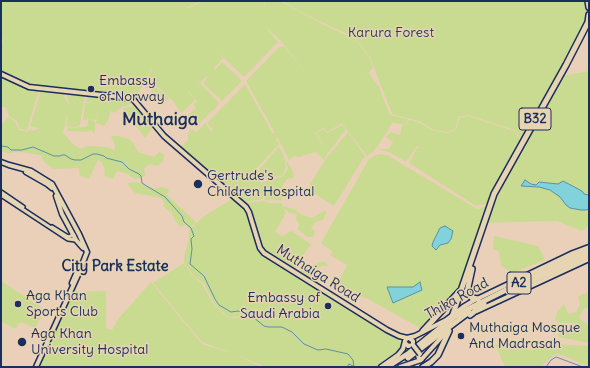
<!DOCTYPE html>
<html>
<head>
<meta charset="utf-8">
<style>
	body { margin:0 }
	#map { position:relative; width:590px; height:368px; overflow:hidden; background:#ebd0b9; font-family:Delius,sans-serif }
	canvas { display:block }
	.frame { position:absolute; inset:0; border:2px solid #1b2f5e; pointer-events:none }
</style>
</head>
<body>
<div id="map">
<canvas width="590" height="368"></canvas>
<div class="frame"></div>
</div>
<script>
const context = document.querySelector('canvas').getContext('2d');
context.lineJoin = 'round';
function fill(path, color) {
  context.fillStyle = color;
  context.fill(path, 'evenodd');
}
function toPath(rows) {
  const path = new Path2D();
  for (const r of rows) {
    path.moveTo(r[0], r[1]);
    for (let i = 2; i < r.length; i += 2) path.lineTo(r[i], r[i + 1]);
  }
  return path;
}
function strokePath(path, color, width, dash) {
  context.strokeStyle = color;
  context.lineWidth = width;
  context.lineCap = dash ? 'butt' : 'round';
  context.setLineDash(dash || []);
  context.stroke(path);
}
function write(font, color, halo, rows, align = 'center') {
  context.font = font + ' Delius,sans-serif';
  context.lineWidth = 3;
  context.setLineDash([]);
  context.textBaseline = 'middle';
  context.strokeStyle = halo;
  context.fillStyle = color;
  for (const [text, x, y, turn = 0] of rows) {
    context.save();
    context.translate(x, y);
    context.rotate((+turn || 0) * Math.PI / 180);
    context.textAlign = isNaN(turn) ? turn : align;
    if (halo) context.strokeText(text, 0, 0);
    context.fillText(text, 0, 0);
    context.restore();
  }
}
fill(toPath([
	[1,1,201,1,186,8,189,8,196,22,189,8,203,1,264,1,264,7,265,1,280,1,328,27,355,39,370,58,373,68,361,81,369,73,379,87,390,115,408,119,406,125,388,122,392,123,385,135,374,151,367,156,341,122,341,124,327,132,323,128,315,133,328,153,324,160,316,152,299,157,295,156,289,160,277,136,276,139,279,144,256,169,258,171,279,146,283,154,286,167,283,175,262,181,261,174,258,172,260,174,261,185,263,182,283,176,288,168,285,159,293,171,294,178,287,179,282,187,282,201,271,199,266,201,263,194,263,199,246,202,242,205,247,212,249,218,254,221,263,254,395,338,402,343,400,349,390,359,375,367,352,367,350,363,351,367,265,367,235,354,261,367,34,367,70,287,80,292,106,291,106,328,112,330,119,318,151,282,202,344,234,354,202,342,153,283,184,263,193,276,202,284,215,306,228,318,247,317,228,317,216,306,204,284,194,276,184,262,184,256,189,239,189,230,203,217,232,199,233,194,180,148,188,140,188,133,192,129,197,132,205,123,212,132,212,129,207,123,245,84,261,113,260,115,262,114,263,116,272,133,275,133,246,81,279,47,284,46,312,81,281,41,265,26,278,42,244,77,212,47,223,58,215,67,214,71,222,62,242,81,222,101,203,83,209,76,206,77,188,92,195,100,181,113,174,102,148,78,154,65,145,81,148,81,169,98,164,103,160,103,158,102,161,98,158,94,154,95,151,93,153,88,145,88,145,82,136,97,27,85,30,72,26,85,1,73,1,51,4,36,1,43],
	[282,1,589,1,589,19,524,142,514,130,468,115,458,117,456,128,448,132,434,130,419,121,392,114,370,57,355,38,305,14],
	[589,71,589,225,582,231,557,221,481,223,458,292,436,315,420,328,368,299,355,295,355,290,352,294,340,286,339,281,347,265,330,255,333,252,321,243,369,159,374,156,380,154,387,155,477,209,495,204,509,172,562,76],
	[3,77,26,88,39,90,27,130,20,129,17,121,9,116,6,108,1,106,1,79],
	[199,82,219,103,216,108,214,109,196,127,186,117,196,108,193,105,197,101,189,92],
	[41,90,62,92,70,107,66,92,85,95,80,125,75,127,66,126,68,117,67,116,64,130,62,131,69,140,74,145,82,149,86,146,92,146,106,147,114,150,115,145,111,136,118,136,129,139,134,144,138,152,154,157,159,152,165,155,162,162,158,166,150,164,144,169,145,176,136,179,131,177,128,174,117,171,113,179,104,176,105,170,101,162,98,160,89,179,80,176,79,168,54,169,45,163,40,155,20,152,8,153,1,151,1,124,2,125,8,117,15,121,19,130,27,132,30,129,33,131,40,128,30,127],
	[87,96,114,98,132,102,131,104,118,109,115,113,110,111,109,119,104,126,96,123,98,109,96,120,91,119,95,122,95,134,91,130,87,132,67,131,68,127,76,128,87,126,88,124,88,118,87,117,87,120,83,120,85,103,95,104,86,102],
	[134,105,153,126,145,138,123,109],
	[468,116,514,131,522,142,487,204,476,206,409,163,417,148,420,148,417,146,406,162,389,152,377,149,389,149,393,142,386,137,391,132,400,135,402,125,407,125,409,120,418,122,434,131,448,133,457,128,459,118],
	[342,125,346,129,328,153,316,133,323,129,327,133],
	[348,132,365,156,334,206,307,189,325,160],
	[137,182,155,189,161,187,169,189,167,195,195,221,195,223,189,229,186,225,180,227,174,219,172,213,163,206,165,203,161,198,135,193,127,183],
	[264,201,268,203,281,203,283,206,296,210,302,215,312,218,326,210,326,213,323,220,315,222,311,229,315,231,313,237,308,237,298,230,299,223,296,220,297,214,288,212,283,207,286,213,275,232,282,236,291,231,311,244,302,257,302,260,300,263,299,265,297,266,294,269,272,254,266,253,266,251,264,249,251,208,247,203],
	[494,236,538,246,545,260,513,273,501,266,499,252,493,249],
	[321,262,326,262,328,266,322,266,307,273,319,282,318,284,299,271],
	[1,281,45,310,35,328,21,322,15,329,1,321],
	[589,291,589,307,584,309,579,316,581,320,589,326,589,343,558,337,560,327,574,331,577,327,573,323,561,323,555,320,557,312,564,304,568,314,576,312,580,305,578,297],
	[495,344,500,344,500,349,509,349,510,344,515,344,516,349,521,349,522,344,525,344,528,350,552,348,555,344,589,346,589,367,562,355,555,354,541,367,508,367,504,365]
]), '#c9db90');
const water = toPath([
	[525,180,531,184,536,185,539,182,558,184,563,181,582,191,584,194,589,195,589,208,587,210,581,210,570,208,566,205,560,197,550,190,539,187,521,186,525,180],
	[445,226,453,231,451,239,448,243,440,245,436,250,432,246,433,242,440,228,445,226],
	[420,282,422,290,393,303,387,287,413,287,420,282]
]);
fill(water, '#82d2db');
strokePath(water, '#5991a9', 1);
strokePath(toPath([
	[1,146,8,147,11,150,22,150,33,147,54,156,60,156,62,155,65,155,71,159,75,160,81,160,93,154,97,154,104,156,106,158,122,162,129,169,139,174,141,176,142,183,145,185,165,197,182,216,184,222,191,228,194,236,191,239,192,249,190,264,204,276,215,299,219,305,231,312,238,311,248,313,264,326,268,327,282,327,292,332,304,344,318,350,326,349,348,354,353,360,354,367],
	[347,367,349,364,355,367],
	[546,367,551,360,556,357,583,367]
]), '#5991a9', 1);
const minor = toPath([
	[1,192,23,207],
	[1,195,68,239,76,240],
	[52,227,68,237,74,235]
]);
const major = toPath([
	[1,74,29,87,120,97,133,99,164,136,246,207,249,212,260,248,264,253,387,330,399,336,407,338],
	[1,162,9,165,31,171,52,184,79,234,87,252,78,275,36,367],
	[26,172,47,184,52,188],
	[56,196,62,214,76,240,83,248],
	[72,283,79,267],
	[477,311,589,259],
	[405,343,408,346,413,345,413,341,409,338],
	[418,355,419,359,422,359],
	[381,367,398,355,403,349,405,341,407,338,415,336,446,320,463,307,473,301,573,253,589,247],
	[400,367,421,360,448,330]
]);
const highway = toPath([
	[588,1,589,7],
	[472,269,467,292,472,298,478,299],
	[508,292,589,255],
	[453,314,494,194,566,65,584,30,588,22,589,15],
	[470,315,484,304],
	[423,331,460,291],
	[408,358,469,312],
	[387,367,409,353,455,316,466,310,560,263,589,250],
	[423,367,431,362,438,355,449,331]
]);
strokePath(minor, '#1b2f5e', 6);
strokePath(major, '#1b2f5e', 7);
strokePath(highway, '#1b2f5e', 8);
strokePath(minor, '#e7d4b2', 3);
strokePath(major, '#e7d4b2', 4);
strokePath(highway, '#e7d4b2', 5);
const majorBridge = toPath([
	[413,345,420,354]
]);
strokePath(majorBridge, '#1b2f5e', 7, []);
strokePath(majorBridge, '#e7d4b2', 4);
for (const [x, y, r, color] of [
	[91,89,4,"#1b2f5e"],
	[198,184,5,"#1b2f5e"],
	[18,304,4,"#1b2f5e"],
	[328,306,4,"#1b2f5e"],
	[461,336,4,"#1b2f5e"],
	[22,342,5,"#1b2f5e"]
]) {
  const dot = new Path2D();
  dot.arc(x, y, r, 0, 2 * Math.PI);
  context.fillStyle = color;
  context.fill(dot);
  strokePath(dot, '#e7d4b2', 1.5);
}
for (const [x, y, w] of [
	[535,119,32],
	[519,283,24]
]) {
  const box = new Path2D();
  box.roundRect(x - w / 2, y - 11, w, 22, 3);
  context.fillStyle = '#e7d4b2';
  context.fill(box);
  strokePath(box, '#1b2f5e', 1);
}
write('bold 13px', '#1b2f5e', null, [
	["B32",535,119],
	["A2",519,283]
]);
write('14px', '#2c4063', '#e7d4b2', [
	["Karura Forest",391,33]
]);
write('14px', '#1b2f5e', '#e7d4b2', [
	["Embassy",99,81],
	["of Norway",99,97],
	["Gertrude's",207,176],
	["Children Hospital",207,192],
	["Aga Khan",26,296],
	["Sports Club",26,312],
	["Embassy of",320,298,"right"],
	["Saudi Arabia",320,314,"right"],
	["Muthaiga Mosque",469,328],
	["And Madrasah",469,344],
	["Aga Khan",31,334],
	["University Hospital",31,350]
], 'left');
write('14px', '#1b2f5e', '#e7d4b2', [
	["Muthaiga Road",318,274,32],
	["Thika Road",457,299,-29]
]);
write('bold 15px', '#1b2f5e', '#e7d4b2', [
	["City Park Estate",115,267]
]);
write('bold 18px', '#1b2f5e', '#e7d4b2', [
	["Muthaiga",160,120]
]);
</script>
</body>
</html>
